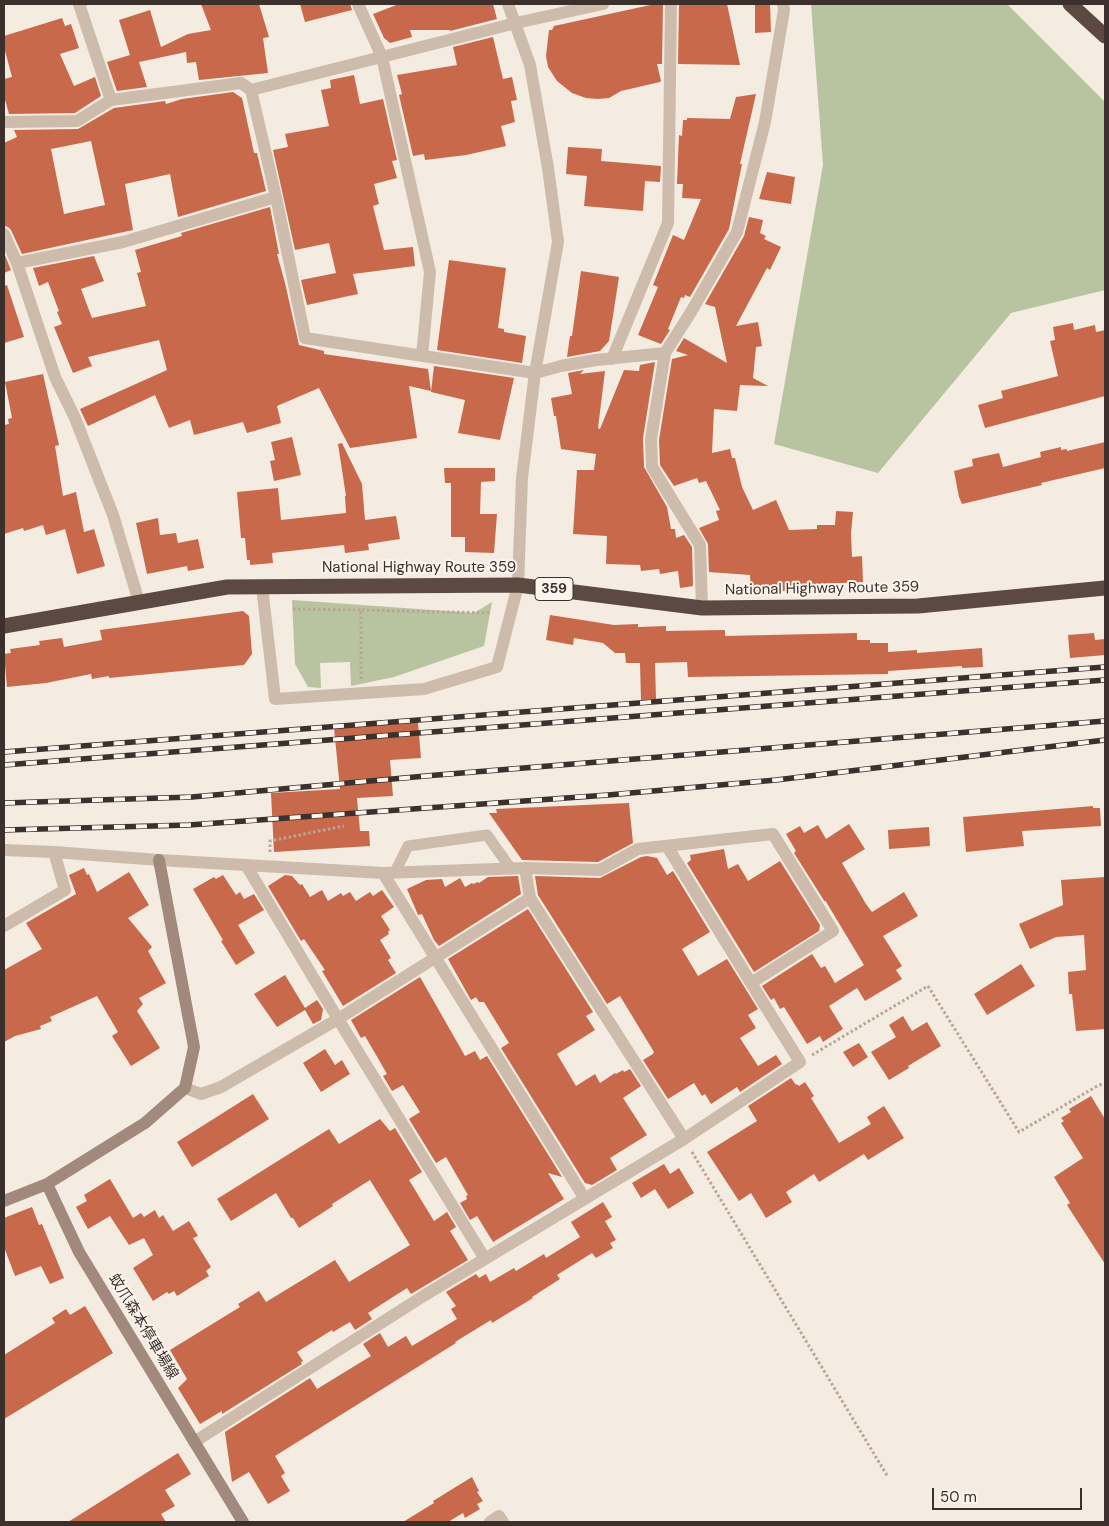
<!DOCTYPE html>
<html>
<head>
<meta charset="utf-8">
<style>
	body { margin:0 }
	#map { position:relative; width:1109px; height:1526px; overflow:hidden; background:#f4ebe1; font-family:"DM Sans",sans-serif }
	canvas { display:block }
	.frame { position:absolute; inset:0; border:5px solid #3b302b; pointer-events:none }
	.scale { position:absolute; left:932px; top:1488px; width:150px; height:22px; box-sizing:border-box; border:2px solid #3b302b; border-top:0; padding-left:6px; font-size:15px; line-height:18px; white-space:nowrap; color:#3b302b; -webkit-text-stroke:4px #fbf5ee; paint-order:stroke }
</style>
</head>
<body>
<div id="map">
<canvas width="1109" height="1526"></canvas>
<div class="frame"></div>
<div class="scale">50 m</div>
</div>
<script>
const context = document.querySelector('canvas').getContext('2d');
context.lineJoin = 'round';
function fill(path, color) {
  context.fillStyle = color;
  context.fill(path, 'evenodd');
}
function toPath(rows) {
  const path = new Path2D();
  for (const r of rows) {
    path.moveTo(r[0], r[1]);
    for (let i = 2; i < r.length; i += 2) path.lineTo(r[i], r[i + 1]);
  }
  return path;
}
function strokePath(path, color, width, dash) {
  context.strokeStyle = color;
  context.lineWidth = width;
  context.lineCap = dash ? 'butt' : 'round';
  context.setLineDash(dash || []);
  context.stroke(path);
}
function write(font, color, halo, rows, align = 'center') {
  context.font = font + ' "DM Sans","Noto Sans JP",sans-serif';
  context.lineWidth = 4;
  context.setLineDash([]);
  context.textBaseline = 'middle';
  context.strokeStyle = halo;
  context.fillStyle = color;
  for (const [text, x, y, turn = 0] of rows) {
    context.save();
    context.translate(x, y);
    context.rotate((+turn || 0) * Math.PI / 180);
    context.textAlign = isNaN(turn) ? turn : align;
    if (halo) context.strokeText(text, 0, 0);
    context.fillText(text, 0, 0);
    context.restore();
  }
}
fill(toPath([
	[811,4,1007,4,1105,102,1105,290,1011,313,878,473,774,444,823,165],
	[292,600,474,613,492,602,484,646,394,677,351,686,350,662,320,663,321,688,308,687,295,664]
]), '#b8c4a0');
fill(toPath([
	[201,4,259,4,269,37,263,38,268,73,199,80,196,62,187,63,186,52,139,62,147,87,117,91,107,62,130,55,119,20,150,10,161,47,188,34,211,30],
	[300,4,350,4,352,10,305,22],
	[399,4,493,4,497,19,450,31,450,30,410,30,412,37,390,43,384,38,373,14],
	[655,4,663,4,662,64,657,64,661,81,660,82,621,91,609,98,598,99,586,98,572,93,557,81,548,67,546,56,549,30,552,30,554,26],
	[679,4,727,4,740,65,678,64],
	[755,4,770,4,771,32,755,33],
	[62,18,65,26,71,24,79,48,60,54,74,86,95,77,101,96,75,113,9,114,4,96,4,79,12,77,4,47,4,36],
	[493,37,503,79,512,77,517,100,511,101,515,122,501,126,506,146,466,155,425,160,424,154,413,156,399,95,402,94,397,75,457,65,453,47],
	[354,75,360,104,383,99,397,160,392,161,397,178,374,184,379,204,373,206,384,250,413,247,415,266,353,274,358,294,307,305,301,280,336,273,329,243,295,250,273,150,288,147,285,134,329,126,321,90,331,88,330,80],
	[233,92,242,98,254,153,257,153,266,191,178,217,170,174,125,184,133,230,22,254,11,230,8,227,4,226,4,143,17,137,14,130,78,129,114,108,165,101,166,104,182,99],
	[91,141,105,205,64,214,51,149],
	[756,94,740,164,742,164,729,229,690,297,685,295,684,298,681,297,668,329,670,330,661,344,638,335,658,287,653,285,673,235,684,240,701,199,682,198,683,184,677,184,679,135,682,136,683,120,687,120,687,118,730,119,736,97],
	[568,147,602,149,601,161,661,166,660,182,645,181,643,211,584,206,587,176,566,174],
	[767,172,795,177,791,204,759,199],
	[270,207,279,254,277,254,285,283,299,345,324,351,324,354,428,369,431,391,409,386,417,438,350,448,319,388,277,406,281,423,247,433,243,422,194,435,190,420,169,428,155,395,88,426,80,409,167,370,159,340,88,357,92,366,73,373,54,327,62,324,57,312,59,311,48,282,39,286,33,268,94,256,104,281,81,289,92,318,146,306,137,273,141,272,135,250,182,236,181,233],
	[749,217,763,220,760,233,766,236,764,239,781,247,770,270,767,268,736,326,758,322,762,346,756,347,753,378,768,386,740,385,737,411,714,409,712,453,730,449,732,458,735,458,742,487,753,510,776,500,789,530,817,529,817,525,835,525,836,511,853,512,851,533,852,557,862,556,863,582,820,584,820,590,751,592,750,575,709,572,708,544,699,528,719,520,716,511,720,510,706,481,699,483,697,478,674,486,660,465,659,440,672,359,688,355,676,351,684,338,727,363,715,307,705,304,744,236],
	[4,253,11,270,4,273],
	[449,260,506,268,498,328,504,329,504,332,526,336,522,363,437,350],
	[581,271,619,277,609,341,600,351,567,357,570,336,572,336],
	[7,285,24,337,4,343,4,286],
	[1073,323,1074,330,1095,325,1096,332,1105,330,1105,396,985,428,978,405,1003,398,1001,391,1058,376,1050,341,1055,340,1053,327],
	[655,362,643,438,644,467,667,507,671,529,675,529,676,538,684,535,692,547,693,586,680,588,678,571,660,574,659,569,641,571,640,565,606,564,607,536,573,534,577,470,594,470,596,454,561,449,556,416,554,416,551,398,572,394,568,373,584,370,580,374,605,371,598,428,600,429,624,370,639,371,640,365],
	[434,366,514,378,500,440,458,433,465,400,431,392],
	[43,374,59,445,55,446,63,496,76,492,84,532,94,529,105,566,77,574,65,529,46,535,43,525,24,531,23,528,4,534,4,425,9,424,8,419,12,418,5,382],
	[292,437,301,475,274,481,270,461,275,460,271,442],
	[1105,442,1105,468,1041,483,1042,485,962,504,959,497,954,471,973,466,972,459,999,453,1003,467,1041,457,1040,452,1061,447,1061,450,1067,449,1067,451],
	[342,443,362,484,365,520,396,516,400,539,368,544,369,550,345,553,344,545,272,553,273,563,250,565,250,560,247,560,245,538,241,538,237,492,278,488,281,520,346,513,345,496,346,496,338,444],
	[444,468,495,468,495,481,481,482,480,514,497,514,494,553,465,552,465,537,451,537,451,483,445,483],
	[158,518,160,535,176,533,178,543,198,539,204,568,188,571,187,566,147,574,136,523],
	[243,611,249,616,252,654,244,665,109,678,109,676,92,679,91,674,46,683,7,687,4,654,11,653,10,649,40,645,39,641,62,638,64,647,102,640,100,630],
	[550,615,614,625,638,624,638,627,666,626,666,631,725,630,725,636,857,633,857,640,870,640,870,643,888,643,888,652,917,650,917,653,982,648,983,667,962,668,962,666,888,671,888,674,688,677,687,662,655,663,656,699,641,700,640,663,626,663,625,653,615,653,603,643,574,638,573,645,546,640],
	[1094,633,1095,640,1105,639,1105,655,1070,658,1068,635],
	[418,722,421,758,390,760,393,796,357,798,360,831,369,831,370,846,274,852,271,793,340,789,334,728],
	[629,803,633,843,598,862,522,860,489,813,497,813,496,809],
	[1093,806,1093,808,1100,808,1101,826,1022,831,1024,846,966,852,963,817],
	[849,824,865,849,842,863,866,904,872,912,904,892,918,916,883,936,902,966,896,970,902,979,865,1001,857,988,829,1006,843,1029,823,1042,820,1036,807,1044,784,1007,780,1009,774,998,771,1000,762,986,812,954,821,968,825,966,835,983,864,965,825,900,825,902,794,853,796,851,786,834,800,826,804,833,818,825,826,839],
	[929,827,930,846,889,849,888,830],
	[724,849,728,869,738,864,748,881,780,861,820,925,819,931,754,972,687,863,691,860,690,855],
	[647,856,657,858,667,875,673,871,710,932,682,949,698,976,727,959,758,1009,748,1015,756,1028,740,1038,758,1066,776,1055,782,1064,740,1092,737,1087,711,1104,705,1094,702,1096,694,1083,668,1099,643,1060,653,1054,654,1052,620,996,607,1004,538,895,535,876,600,878,641,857],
	[84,868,87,875,89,874,97,892,129,872,149,905,128,918,152,947,148,951,166,983,139,998,143,1004,137,1011,160,1048,131,1066,112,1036,118,1032,97,996,50,1017,52,1021,40,1026,41,1029,15,1036,4,1042,4,970,42,949,26,923,76,894,69,875],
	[223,875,236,895,240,892,244,899,254,894,264,910,238,925,255,953,236,965,221,941,223,940,193,889,214,877,216,879],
	[285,875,292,876,300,885,302,884,310,897,322,890,328,901,341,893,343,896,350,892,356,901,370,892,373,896,382,890,394,907,381,916,390,930,388,932,389,934,380,940,391,958,388,960,396,973,343,1006,322,971,325,970,304,939,301,941,268,886],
	[518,876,521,894,439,946,434,940,422,914,418,915,407,889,426,880,442,879,445,887,460,878,465,887,472,883,473,884,478,882,479,883,488,877],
	[1105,877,1105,1029,1076,1031,1072,994,1069,994,1068,972,1086,970,1084,935,1056,937,1030,949,1019,924,1063,905,1061,880],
	[528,909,593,1012,586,1016,595,1030,557,1054,576,1086,595,1074,600,1083,615,1073,616,1074,623,1070,624,1072,630,1069,641,1086,623,1098,647,1135,610,1158,617,1170,592,1185,585,1183,501,1048,509,1043,484,1002,479,1002,476,997,471,1000,448,959],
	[1021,964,1035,986,987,1015,974,994],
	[285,975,305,1008,317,1000,323,1009,321,1020,313,1024,305,1010,277,1027,254,994],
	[420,977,465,1056,475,1051,480,1060,487,1056,562,1177,548,1173,564,1199,493,1242,477,1216,470,1220,460,1203,467,1199,466,1196,468,1195,446,1157,436,1163,409,1119,420,1112,403,1085,392,1091,383,1076,387,1074,379,1060,365,1036,361,1038,351,1020],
	[903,1016,912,1031,927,1022,941,1046,908,1066,909,1068,889,1080,871,1052,896,1037,889,1025],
	[859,1043,868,1057,853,1067,843,1052],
	[325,1049,335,1065,342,1060,350,1074,321,1092,303,1063],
	[791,1078,796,1085,797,1084,799,1086,805,1082,814,1096,811,1098,839,1143,871,1124,867,1117,884,1106,904,1138,868,1160,864,1154,819,1182,814,1174,786,1192,792,1202,766,1218,751,1193,739,1201,707,1152,757,1121,748,1106],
	[253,1094,269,1119,192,1167,177,1142],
	[1091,1096,1105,1119,1105,1264,1067,1205,1070,1203,1054,1177,1083,1158,1061,1123,1064,1121,1061,1118,1071,1112,1069,1109],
	[380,1119,390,1131,395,1128,422,1172,409,1180,434,1221,447,1212,456,1227,450,1231,468,1260,411,1294,407,1288,368,1313,372,1319,355,1330,350,1322,333,1332,332,1330,297,1352,303,1361,301,1362,302,1364,222,1414,222,1411,200,1424,178,1388,187,1379,170,1350,240,1307,238,1304,259,1291,266,1302,335,1260,349,1282,410,1245,370,1180,332,1204,333,1206,299,1228,293,1218,291,1218,276,1193,231,1221,217,1199,329,1129,339,1144],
	[664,1164,670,1174,679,1168,694,1193,668,1209,655,1189,641,1198,632,1183],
	[110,1179,133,1218,141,1213,144,1217,155,1210,159,1218,163,1215,173,1231,189,1221,198,1236,193,1238,211,1267,206,1271,209,1276,177,1296,174,1291,169,1294,167,1292,153,1301,133,1268,153,1255,144,1238,129,1245,110,1216,88,1229,76,1207,87,1201,84,1195],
	[603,1202,612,1217,605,1221,616,1240,610,1243,613,1248,596,1258,592,1253,557,1275,560,1279,532,1297,533,1298,492,1323,491,1320,455,1342,456,1343,275,1456,285,1473,281,1476,290,1491,268,1504,249,1472,232,1482,225,1432,310,1378,317,1389,371,1356,363,1344,380,1333,388,1347,406,1336,412,1346,457,1319,451,1309,456,1306,446,1292,476,1274,479,1278,486,1274,490,1282,514,1268,516,1271,544,1254,546,1258,580,1237,571,1222],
	[32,1207,39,1225,42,1224,64,1278,50,1284,41,1266,15,1276,4,1247,4,1218],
	[85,1306,113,1353,4,1419,4,1355,55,1323,52,1318,66,1309,70,1315],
	[178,1453,191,1474,165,1490,175,1506,161,1514,166,1522,68,1522],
	[472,1477,479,1491,477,1492,483,1501,477,1504,480,1509,465,1518,463,1513,448,1522,403,1522,434,1503,433,1501]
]), '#c8694b');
strokePath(toPath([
	[293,609,361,610],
	[361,679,361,610,490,613],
	[270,852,270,841,344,826],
	[812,1055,928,986,1019,1132,1099,1085,1105,1084],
	[692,1152,888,1477]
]), '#b9a596', 3, [2.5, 2.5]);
strokePath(toPath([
	[395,872,408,846,487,835,511,869]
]), '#cdbbac', 11);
strokePath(toPath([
	[358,4,382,57,430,272,422,356],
	[251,90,516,23,603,4],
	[111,100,241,83,251,90,276,197,305,338,535,373,561,366,596,360,665,353],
	[4,122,77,121,111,100,79,4,81,4],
	[4,234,17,263,55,377,75,418,113,515,139,602],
	[17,263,123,242,276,197],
	[612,359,668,223,671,4],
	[262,587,275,699,424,689,497,667,518,585,522,478,535,373,558,242,548,168,530,65,508,4],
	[702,608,700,545,652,467,651,439,665,353,691,312,737,232,765,122,784,10,783,4],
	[667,846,751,983],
	[4,850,54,852,159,860,383,873,525,868,600,870,638,849,773,834,833,931,751,983,800,1062,684,1139,425,1295,194,1442],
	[246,865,338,1019,485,1259],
	[525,868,530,898,684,1139],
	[383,873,585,1199],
	[4,926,65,890,54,852],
	[185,1088,201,1094,221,1087,338,1019,530,898],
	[490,1522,499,1516,503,1522]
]), '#cdbbac', 12);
strokePath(toPath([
	[47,1184,79,1252,243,1522],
	[4,1201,47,1184,145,1123,185,1088,194,1047,159,860]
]), '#a18a7d', 12);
strokePath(toPath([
	[1070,4,1105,36],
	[4,626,227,587,518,585,702,608,918,606,1105,588]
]), '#5c4a42', 15);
const rail = toPath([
	[4,752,1105,667],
	[4,765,1105,680],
	[4,803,192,797,437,775,1105,721],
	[4,830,189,825,608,795,776,780,1105,740]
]);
strokePath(rail, '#3b302b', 5.5);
strokePath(rail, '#fbf5ee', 4, [11]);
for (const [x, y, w] of [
	[554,589,38]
]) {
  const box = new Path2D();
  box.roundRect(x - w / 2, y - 11.5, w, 23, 4);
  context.fillStyle = '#fbf5ee';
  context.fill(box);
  strokePath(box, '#3b302b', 1);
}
write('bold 14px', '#3b302b', null, [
	["359",554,589]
]);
write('15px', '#3b302b', '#fbf5ee', [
	["National Highway Route 359",419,568],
	["National Highway Route 359",822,589,-1],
	["蚊爪森本停車場線",143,1327,59]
]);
</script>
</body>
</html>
